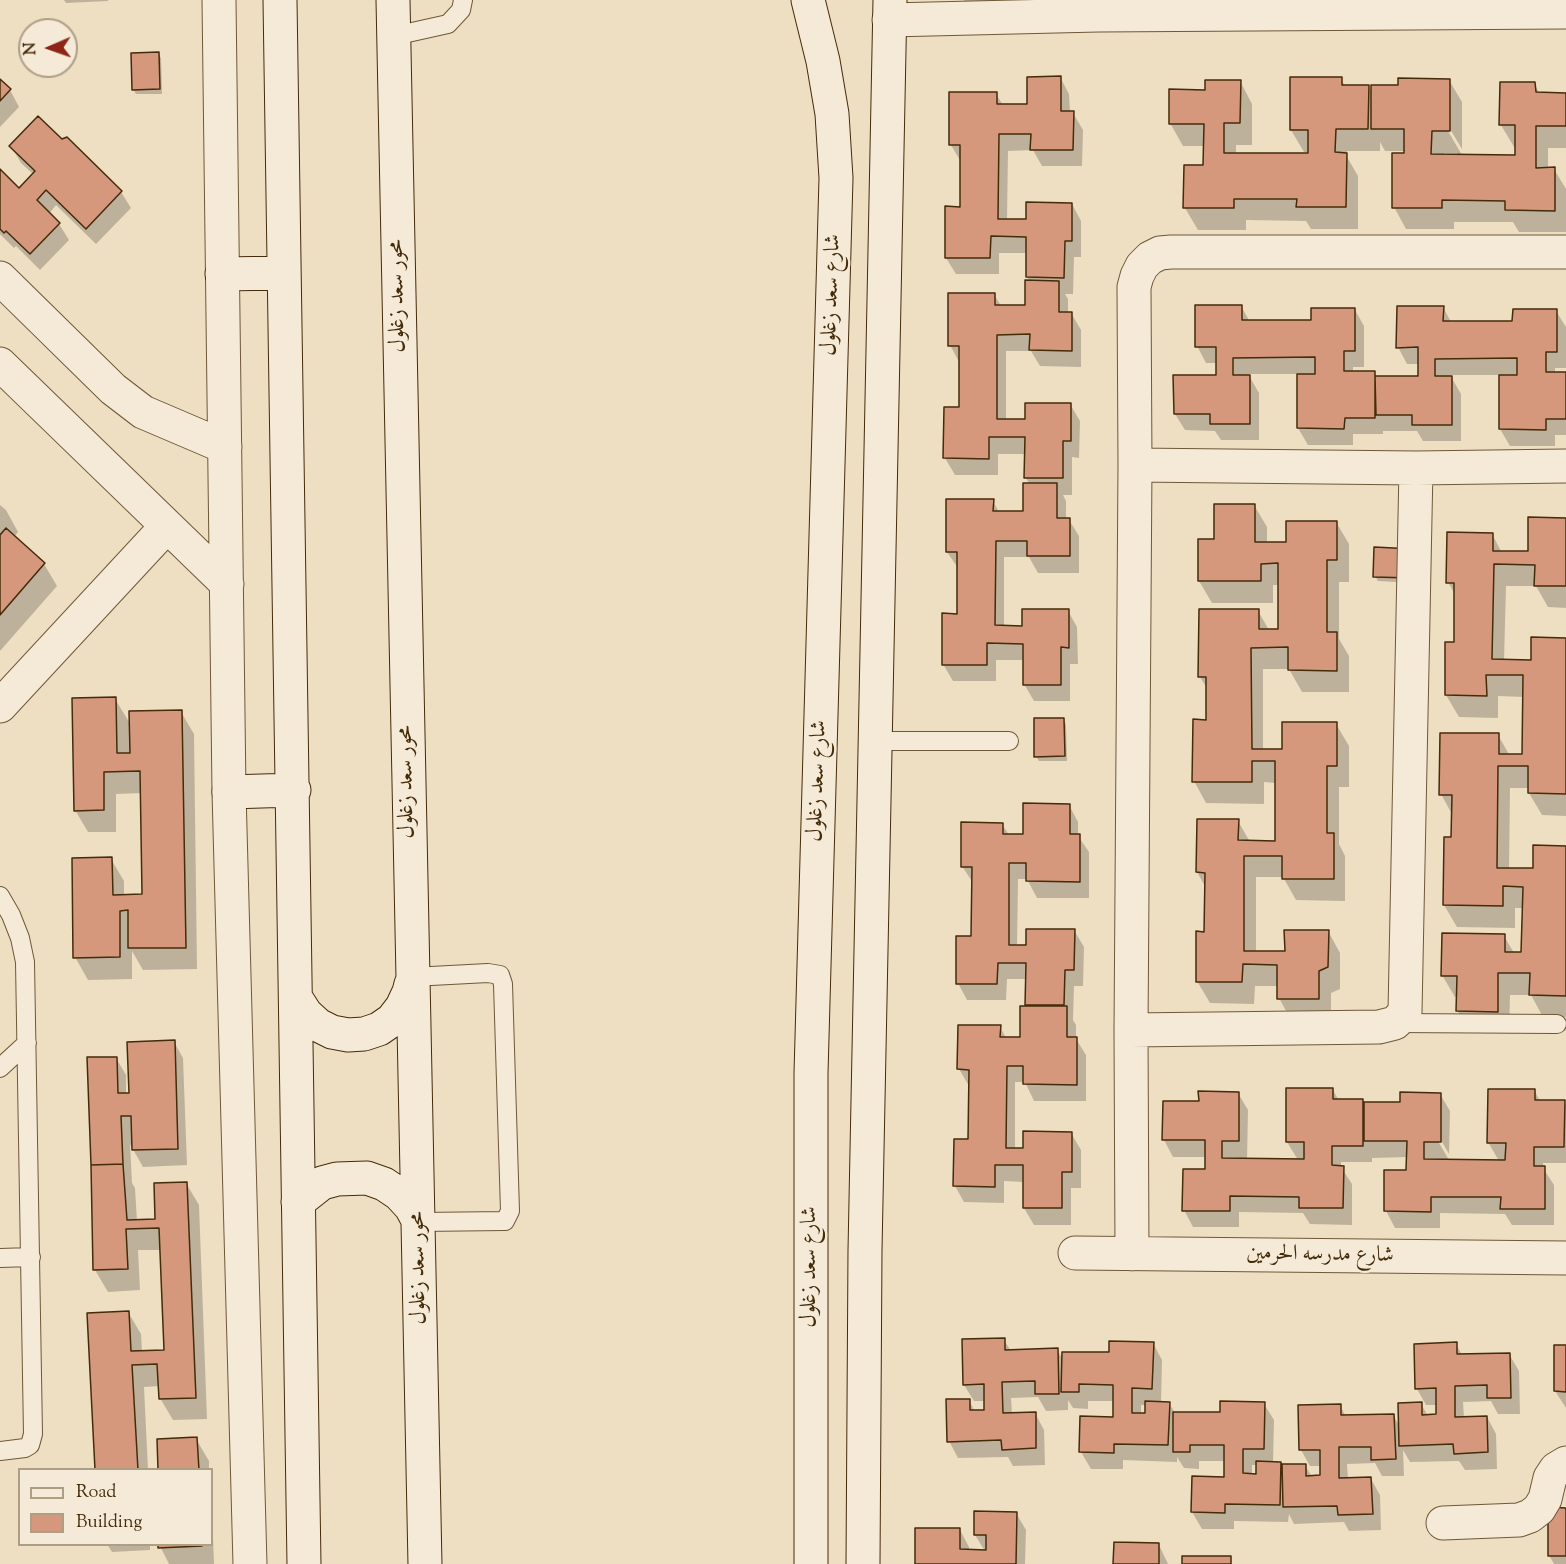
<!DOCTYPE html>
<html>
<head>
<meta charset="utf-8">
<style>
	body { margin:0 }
	#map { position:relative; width:1566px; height:1564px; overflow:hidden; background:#eedec2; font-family:"Sorts Mill Goudy",serif }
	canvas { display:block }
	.legend { position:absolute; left:18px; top:1468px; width:195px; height:78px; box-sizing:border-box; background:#f4ead7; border:2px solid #ae9e85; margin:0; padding:8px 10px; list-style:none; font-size:18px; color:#442b0a }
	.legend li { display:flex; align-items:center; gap:12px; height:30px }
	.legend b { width:30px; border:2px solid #ae9e85 }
	.north { position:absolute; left:18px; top:18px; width:60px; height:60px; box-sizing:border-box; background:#f4ead7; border:2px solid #ae9e85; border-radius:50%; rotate:268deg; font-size:16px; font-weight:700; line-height:24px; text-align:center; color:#442b0a }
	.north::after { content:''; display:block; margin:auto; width:21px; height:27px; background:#8f2418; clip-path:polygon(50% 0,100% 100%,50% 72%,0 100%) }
</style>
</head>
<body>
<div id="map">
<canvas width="1566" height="1564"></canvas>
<ul class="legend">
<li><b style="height:8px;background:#f4ead7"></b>Road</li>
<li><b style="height:16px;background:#d5987d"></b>Building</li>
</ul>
<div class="north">N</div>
</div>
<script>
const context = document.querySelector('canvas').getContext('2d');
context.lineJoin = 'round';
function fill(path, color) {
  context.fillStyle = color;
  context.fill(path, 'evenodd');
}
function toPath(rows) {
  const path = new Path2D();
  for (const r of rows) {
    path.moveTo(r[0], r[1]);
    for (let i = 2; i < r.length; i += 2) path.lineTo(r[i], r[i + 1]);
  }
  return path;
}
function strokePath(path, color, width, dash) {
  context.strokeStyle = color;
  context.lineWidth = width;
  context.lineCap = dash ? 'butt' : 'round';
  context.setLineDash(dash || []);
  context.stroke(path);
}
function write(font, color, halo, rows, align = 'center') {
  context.font = font + ' "Sorts Mill Goudy",Amiri,serif';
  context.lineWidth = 4.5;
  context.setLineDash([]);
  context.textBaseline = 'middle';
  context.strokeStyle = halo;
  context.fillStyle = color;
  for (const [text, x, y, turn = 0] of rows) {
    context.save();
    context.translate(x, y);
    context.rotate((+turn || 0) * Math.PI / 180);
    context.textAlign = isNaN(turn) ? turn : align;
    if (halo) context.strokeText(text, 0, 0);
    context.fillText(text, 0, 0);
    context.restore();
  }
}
fill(toPath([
	[64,0,108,0,108,1,66,3],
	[964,0,1042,0,970,11],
	[158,53,161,58,162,94,136,94,133,89],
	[1060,77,1069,94,1070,113,1073,113,1083,130,1082,166,1042,166,1033,150,1008,151,1007,220,1027,220,1072,204,1081,221,1081,257,1074,257,1073,294,1065,294,1068,299,1068,313,1071,313,1081,330,1081,367,1040,366,1031,351,1006,351,1006,421,1026,421,1070,404,1080,421,1079,458,1072,457,1072,495,1063,495,1066,501,1066,520,1069,520,1079,536,1079,573,1038,573,1029,557,1004,557,1004,627,1024,627,1068,611,1077,627,1078,664,1070,664,1070,701,1034,701,1024,684,1024,660,996,660,996,681,953,681,943,664,958,615,958,568,947,552,993,501,999,512,1025,512,1030,485,1026,478,1026,454,998,454,998,475,955,475,945,458,945,409,960,409,959,362,950,345,994,294,1001,306,1027,306,1030,282,1027,277,1028,253,999,253,999,274,956,274,946,258,962,208,961,162,951,145,996,94,1003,105,1028,106],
	[1341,79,1345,86,1368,86,1373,95,1399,87,1449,80,1462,102,1462,149,1447,124,1445,126,1462,155,1517,156,1517,147,1514,147,1501,125,1534,84,1540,94,1566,94,1566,148,1548,148,1548,169,1554,169,1566,189,1566,232,1519,232,1513,222,1454,222,1454,229,1406,229,1394,207,1405,151,1385,151,1380,142,1380,151,1347,151,1347,157,1358,176,1358,229,1311,229,1306,221,1246,220,1246,230,1198,230,1185,208,1205,166,1205,146,1183,146,1170,123,1206,92,1240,81,1252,104,1252,145,1236,145,1236,154,1309,155,1309,152,1304,152,1291,130],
	[1444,153,1457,153,1457,156,1444,156],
	[0,81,10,90,19,107,0,127],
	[11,146,121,192,131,208,96,244,56,205,49,214,59,224,69,240,40,270,16,246,14,248,0,234,0,171,19,190,34,175,21,163],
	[1241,306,1250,322,1313,321,1355,310,1364,326,1364,367,1353,367,1353,373,1374,373,1377,377,1419,377,1419,364,1407,364,1398,347,1443,307,1451,322,1514,322,1556,311,1566,327,1566,368,1555,368,1555,373,1566,373,1566,435,1555,435,1555,446,1510,446,1500,429,1500,375,1450,375,1461,394,1461,441,1423,441,1417,431,1383,431,1383,434,1353,434,1353,445,1308,445,1298,428,1298,374,1248,374,1259,393,1259,440,1221,440,1215,431,1185,430,1175,414,1218,377,1218,363,1206,363,1197,346],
	[0,505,6,510,18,532,14,537,44,564,57,586,0,651],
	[1254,505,1267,527,1267,544,1288,544,1336,522,1349,544,1349,582,1339,582,1339,639,1349,656,1349,692,1302,692,1289,669,1263,669,1263,751,1283,751,1336,724,1349,746,1349,787,1339,787,1339,844,1345,856,1345,901,1296,900,1283,877,1256,877,1256,952,1286,952,1328,931,1340,953,1340,989,1331,993,1331,1020,1291,1020,1279,998,1279,986,1255,986,1254,1004,1210,1003,1197,981,1206,933,1206,888,1197,872,1238,821,1250,842,1276,842,1276,783,1264,782,1264,804,1206,803,1194,781,1207,722,1208,690,1200,677,1258,611,1269,630,1279,630,1280,585,1273,585,1273,603,1212,603,1199,581,1215,540],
	[1566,519,1566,608,1548,607,1536,586,1506,586,1504,661,1532,661,1566,639,1566,816,1542,815,1529,793,1529,788,1510,788,1509,869,1534,870,1566,847,1566,1017,1543,1017,1531,995,1510,995,1509,1033,1470,1032,1457,1010,1458,997,1455,997,1442,975,1504,936,1514,953,1523,954,1524,908,1515,908,1515,928,1457,927,1444,905,1453,839,1453,816,1441,794,1498,735,1510,756,1524,756,1524,697,1498,696,1498,718,1459,717,1446,695,1447,643,1455,644,1456,596,1448,582,1492,534,1502,553,1529,553],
	[1412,550,1414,583,1378,581,1375,576],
	[115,699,131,725,181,712,194,734,197,969,143,970,132,951,132,979,88,980,75,957,111,859,124,881,124,896,144,896,142,793,116,794,116,832,88,832,75,810],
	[1064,720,1066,725,1067,761,1039,761,1036,756],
	[1069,805,1078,822,1078,836,1089,852,1089,898,1037,898,1027,879,1018,879,1017,947,1028,947,1074,930,1084,947,1083,986,1074,986,1073,1020,1076,1025,1076,1039,1086,1055,1086,1101,1034,1101,1025,1082,1015,1082,1015,1149,1024,1150,1071,1133,1081,1150,1081,1188,1071,1188,1071,1225,1034,1225,1024,1208,1024,1182,1004,1181,1004,1203,964,1202,955,1186,970,1141,971,1086,969,1086,959,1069,1000,1027,1006,1038,1022,1039,1027,1008,1027,979,1007,979,1006,1000,967,1000,958,983,972,938,973,883,962,866,1002,824,1009,835,1024,836],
	[174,1042,183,1058,187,1165,143,1167,130,1144,132,1183,135,1188,137,1221,157,1221,186,1183,199,1205,207,1419,173,1420,160,1398,160,1386,144,1387,148,1470,96,1470,128,1312,141,1334,142,1352,166,1351,161,1250,138,1250,140,1290,108,1292,95,1270,116,1058,126,1075,126,1094,131,1094],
	[1333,1090,1339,1101,1362,1101,1364,1103,1402,1104,1440,1094,1450,1111,1449,1154,1438,1135,1435,1136,1449,1160,1499,1161,1488,1142,1534,1090,1540,1101,1564,1102,1566,1105,1566,1163,1543,1163,1543,1168,1554,1185,1554,1225,1512,1225,1505,1214,1440,1213,1440,1228,1395,1228,1386,1211,1407,1171,1408,1157,1372,1158,1372,1162,1341,1162,1341,1167,1352,1184,1352,1225,1310,1224,1303,1213,1239,1212,1239,1227,1193,1227,1184,1210,1206,1170,1206,1157,1173,1157,1164,1140,1200,1103,1238,1093,1248,1110,1247,1160,1298,1160,1287,1142],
	[1004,1340,1011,1351,1057,1350,1064,1361,1110,1354,1153,1343,1162,1360,1161,1403,1169,1403,1175,1413,1221,1414,1264,1404,1274,1420,1273,1463,1280,1464,1281,1466,1305,1465,1312,1477,1322,1477,1322,1466,1310,1466,1301,1450,1340,1405,1346,1417,1393,1415,1400,1427,1421,1404,1428,1416,1437,1416,1437,1405,1426,1405,1417,1389,1456,1344,1462,1355,1509,1354,1519,1371,1520,1414,1498,1414,1491,1401,1463,1402,1464,1418,1487,1417,1496,1434,1497,1469,1465,1470,1459,1461,1410,1462,1403,1450,1404,1476,1382,1476,1375,1463,1347,1464,1348,1479,1371,1479,1380,1495,1381,1530,1349,1531,1344,1522,1294,1524,1289,1514,1288,1522,1234,1521,1234,1529,1202,1529,1192,1512,1193,1478,1225,1478,1226,1461,1199,1461,1199,1469,1184,1468,1177,1457,1177,1462,1123,1460,1123,1469,1091,1469,1081,1452,1114,1418,1114,1401,1088,1401,1088,1409,1073,1408,1068,1400,1068,1410,1046,1411,1038,1397,1011,1398,1012,1414,1035,1413,1044,1430,1045,1465,1013,1466,1008,1457,958,1458,949,1441,969,1400,975,1412,986,1412,985,1401,974,1401,964,1385],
	[1141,1405,1146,1405,1146,1415,1141,1415],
	[1252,1465,1258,1465,1257,1475,1252,1475],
	[1566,1347,1566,1408,1555,1391],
	[196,1439,209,1461,209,1470,159,1470],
	[1566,1509,1566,1564,1554,1564,1549,1555],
	[212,1513,214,1564,169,1564,159,1544,212,1544],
	[1016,1513,1026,1530,1025,1564,916,1564,960,1530,969,1547,969,1551,985,1551,975,1535],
	[107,1544,150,1544,150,1550,112,1552],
	[1159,1545,1168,1564,1115,1564]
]), '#0003');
const building = toPath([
	[159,52,160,89,132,90,131,53,159,52],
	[1061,76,1061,111,1074,111,1073,150,1030,150,1031,134,999,134,998,219,1026,219,1026,202,1072,203,1072,241,1065,241,1064,278,1026,277,1026,237,991,236,990,258,945,258,945,206,960,207,960,145,949,145,949,92,997,92,997,104,1027,104,1027,77,1061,76],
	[1290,77,1342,77,1342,85,1369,85,1368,129,1336,129,1335,152,1347,153,1346,207,1296,207,1297,199,1234,199,1234,208,1183,208,1184,165,1203,165,1204,124,1169,124,1169,89,1205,90,1205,80,1241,80,1240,123,1224,123,1224,153,1308,153,1308,130,1290,130,1290,77],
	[1398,78,1450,79,1450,131,1432,131,1431,154,1515,155,1515,125,1499,125,1500,82,1535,82,1536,92,1566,93,1566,126,1536,126,1536,168,1555,167,1555,211,1505,210,1505,201,1442,200,1442,208,1392,208,1392,153,1404,153,1404,129,1371,129,1371,85,1398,85,1398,78],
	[0,79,11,89,0,101,0,79],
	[38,116,62,139,67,137,122,191,86,229,46,190,37,200,60,223,30,254,6,231,4,233,0,229,0,169,19,188,35,171,9,146,38,116],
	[1025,280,1059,281,1059,312,1072,312,1072,351,1029,350,1030,334,997,335,997,419,1025,419,1025,403,1071,403,1071,441,1063,441,1063,478,1024,478,1025,437,989,437,989,459,943,458,944,407,959,407,959,346,948,346,948,293,995,293,995,305,1025,305,1025,280],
	[1195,305,1242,305,1242,320,1311,320,1311,308,1355,308,1355,351,1344,351,1344,371,1375,371,1375,418,1345,418,1344,429,1297,428,1297,374,1315,374,1315,357,1233,358,1233,375,1250,375,1250,424,1210,424,1210,414,1174,414,1173,375,1216,375,1216,347,1195,347,1195,305],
	[1397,306,1444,306,1443,321,1512,321,1513,309,1557,309,1557,352,1546,352,1546,372,1566,372,1566,419,1546,419,1546,430,1499,429,1499,375,1517,375,1517,358,1435,359,1435,376,1452,376,1452,425,1412,425,1412,415,1376,415,1375,376,1418,376,1418,347,1396,348,1397,306],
	[1023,483,1057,483,1057,518,1070,518,1070,556,1027,556,1027,541,996,541,995,625,1022,626,1022,609,1069,609,1069,648,1061,647,1061,685,1023,685,1023,644,987,643,987,665,942,665,942,613,957,614,957,552,946,552,946,499,994,499,993,511,1023,511,1023,483],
	[1214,504,1255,504,1255,542,1286,542,1286,521,1337,521,1337,560,1327,560,1327,632,1337,632,1337,671,1288,670,1288,647,1251,648,1252,749,1282,749,1282,722,1337,722,1337,766,1327,766,1327,833,1334,833,1334,879,1282,879,1282,856,1244,856,1244,951,1285,951,1284,930,1329,930,1328,967,1319,971,1319,999,1277,999,1277,965,1243,964,1242,982,1196,982,1196,931,1204,932,1205,873,1196,872,1197,819,1239,819,1238,840,1275,841,1275,761,1252,761,1252,782,1192,782,1193,719,1206,720,1206,677,1198,677,1199,609,1259,609,1259,629,1278,629,1278,563,1261,564,1261,581,1198,581,1198,539,1214,539,1214,504],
	[1528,517,1566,518,1566,586,1534,586,1535,565,1494,564,1492,659,1531,660,1531,637,1566,638,1566,794,1528,793,1528,766,1498,766,1497,868,1533,868,1533,845,1566,846,1566,996,1529,995,1530,973,1498,973,1498,1012,1456,1011,1457,976,1441,976,1442,933,1505,934,1505,952,1521,952,1523,887,1503,886,1503,906,1443,905,1444,837,1451,837,1452,795,1439,795,1440,733,1499,733,1499,754,1522,754,1523,675,1486,675,1487,696,1445,695,1445,642,1454,642,1454,583,1446,583,1447,532,1493,533,1493,551,1528,551,1528,517],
	[6,528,45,563,0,615,0,535,6,528],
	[1374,547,1413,549,1412,578,1373,577,1374,547],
	[116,697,117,753,130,753,129,711,182,710,186,948,128,948,128,910,120,911,120,957,73,958,72,858,112,857,113,895,142,894,140,771,104,772,104,810,74,811,72,698,116,697],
	[1034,718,1064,718,1065,756,1034,757,1034,718],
	[1023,803,1070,804,1070,834,1080,834,1080,882,1026,881,1026,863,1009,863,1009,945,1026,945,1026,929,1075,929,1074,970,1065,970,1064,1005,1025,1005,1026,963,998,963,997,984,956,984,956,936,971,936,972,867,961,867,961,822,1003,823,1003,834,1023,834,1023,803],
	[1020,1006,1067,1006,1067,1037,1077,1037,1077,1085,1023,1084,1023,1066,1007,1066,1006,1148,1023,1148,1023,1131,1072,1132,1072,1172,1062,1172,1062,1208,1023,1208,1023,1165,995,1165,995,1187,953,1186,954,1139,968,1139,969,1070,957,1069,958,1025,1001,1025,1000,1037,1020,1037,1020,1006],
	[175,1040,178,1149,132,1150,131,1116,121,1116,123,1164,91,1165,87,1057,117,1057,118,1093,129,1093,127,1042,175,1040],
	[1286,1088,1333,1088,1333,1099,1363,1099,1363,1146,1332,1146,1332,1165,1344,1166,1343,1208,1299,1208,1299,1197,1230,1196,1230,1211,1182,1211,1183,1169,1205,1169,1205,1140,1162,1140,1163,1101,1199,1101,1198,1091,1239,1092,1239,1141,1222,1141,1222,1158,1304,1159,1304,1142,1286,1142,1286,1088],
	[1488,1089,1535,1089,1535,1100,1565,1100,1564,1147,1534,1147,1534,1166,1545,1166,1545,1209,1500,1209,1501,1197,1431,1197,1431,1212,1384,1211,1384,1170,1406,1170,1407,1141,1364,1141,1364,1102,1400,1102,1400,1092,1441,1093,1441,1142,1424,1142,1424,1159,1505,1160,1506,1143,1487,1143,1488,1089],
	[123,1164,127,1220,155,1219,154,1183,187,1182,196,1398,159,1399,157,1364,132,1365,138,1470,95,1470,87,1313,129,1311,131,1351,164,1350,159,1228,126,1229,128,1269,93,1270,91,1165,123,1164],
	[1005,1338,1005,1350,1058,1348,1059,1394,1035,1394,1035,1381,1002,1382,1003,1413,1036,1412,1036,1448,1002,1450,1001,1440,947,1442,946,1399,970,1399,970,1410,984,1410,984,1384,963,1385,962,1339,1005,1338],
	[1109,1341,1154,1342,1152,1389,1132,1388,1132,1413,1145,1413,1145,1401,1170,1402,1168,1445,1114,1444,1114,1453,1079,1452,1080,1416,1113,1417,1113,1385,1079,1384,1079,1392,1061,1392,1062,1352,1109,1352,1109,1341],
	[1457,1342,1457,1354,1510,1353,1511,1398,1487,1398,1487,1385,1455,1386,1455,1417,1487,1416,1488,1452,1454,1454,1453,1444,1399,1446,1398,1403,1422,1402,1422,1415,1436,1414,1436,1388,1415,1389,1414,1344,1457,1342],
	[1554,1345,1566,1345,1566,1392,1554,1391,1554,1345],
	[1220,1401,1265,1402,1264,1449,1243,1449,1243,1473,1256,1474,1256,1461,1281,1462,1280,1505,1225,1504,1225,1513,1191,1512,1192,1476,1224,1477,1224,1445,1190,1445,1190,1452,1173,1452,1173,1412,1220,1412,1220,1401],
	[1341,1404,1341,1415,1394,1414,1396,1459,1371,1460,1371,1447,1339,1447,1339,1478,1371,1477,1373,1514,1338,1515,1337,1506,1283,1507,1282,1464,1306,1464,1306,1476,1320,1475,1320,1450,1299,1450,1298,1405,1341,1404],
	[197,1437,199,1470,158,1470,157,1439,197,1437],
	[1548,1507,1566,1508,1566,1556,1548,1556,1548,1507],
	[974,1511,1017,1512,1016,1564,915,1564,915,1528,960,1528,960,1549,986,1550,986,1535,974,1535,974,1511],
	[1114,1542,1159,1543,1159,1564,1113,1564,1114,1542],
	[158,1544,202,1544,202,1546,158,1548,158,1544],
	[1182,1556,1231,1556,1231,1564,1182,1564,1182,1556]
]);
fill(building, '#d5987d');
strokePath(building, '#442b0a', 1.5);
const lane = toPath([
	[394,36,448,24,461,10,463,0],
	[875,741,1009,741],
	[0,896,11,915,20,938,25,962,33,1434,30,1445,25,1448,0,1451],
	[412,977,488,973,500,975,503,984,510,1211,505,1221,419,1222],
	[1395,1023,1557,1024],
	[0,1068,27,1043],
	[0,1258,31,1257]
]);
const street = toPath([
	[219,0,229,792,250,1564],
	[889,20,1098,15,1566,12],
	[0,278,113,389,143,412,225,447],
	[0,364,227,584],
	[1135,465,1416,468,1566,466],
	[0,706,167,526],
	[1131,1030,1379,1027,1395,1023,1405,1012,1416,468],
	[1075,1253,1566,1258],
	[1132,1254,1131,1030,1135,465,1134,287,1137,276,1142,266,1150,258,1160,253,1171,252,1566,252],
	[1443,1523,1519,1520,1530,1516,1539,1509,1545,1499,1550,1478,1556,1469,1566,1463]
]);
const secondary = toPath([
	[280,0,304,1564],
	[393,0,425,1564],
	[808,0,823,61,832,114,836,178,811,1073,811,1564],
	[222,274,283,273],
	[229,792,294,790],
	[297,1000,306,1014,318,1025,332,1032,348,1035,364,1034,379,1029,392,1020,402,1007,409,992,411,984],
	[298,1202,322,1183,337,1179,367,1178,384,1184,399,1194,411,1207,419,1222],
	[863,1564,865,1250,890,0]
]);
strokePath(lane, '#6e5838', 20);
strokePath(street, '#6e5838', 35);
strokePath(secondary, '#442b0a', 35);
strokePath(lane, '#f4ead7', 18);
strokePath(street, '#f4ead7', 33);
strokePath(secondary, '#f4ead7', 33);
write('22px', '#442b0a', '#f4ead7', [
	["شارع سعد زغلول",833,295,-88],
	["محور سعد زغلول",399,296,-91],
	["شارع سعد زغلول",819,781,-88],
	["محور سعد زغلول",408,782,-91],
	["شارع مدرسه الحرمين",1320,1256,1],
	["شارع سعد زغلول",811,1267,-90],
	["محور سعد زغلول",420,1268,-91]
]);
</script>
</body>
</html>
